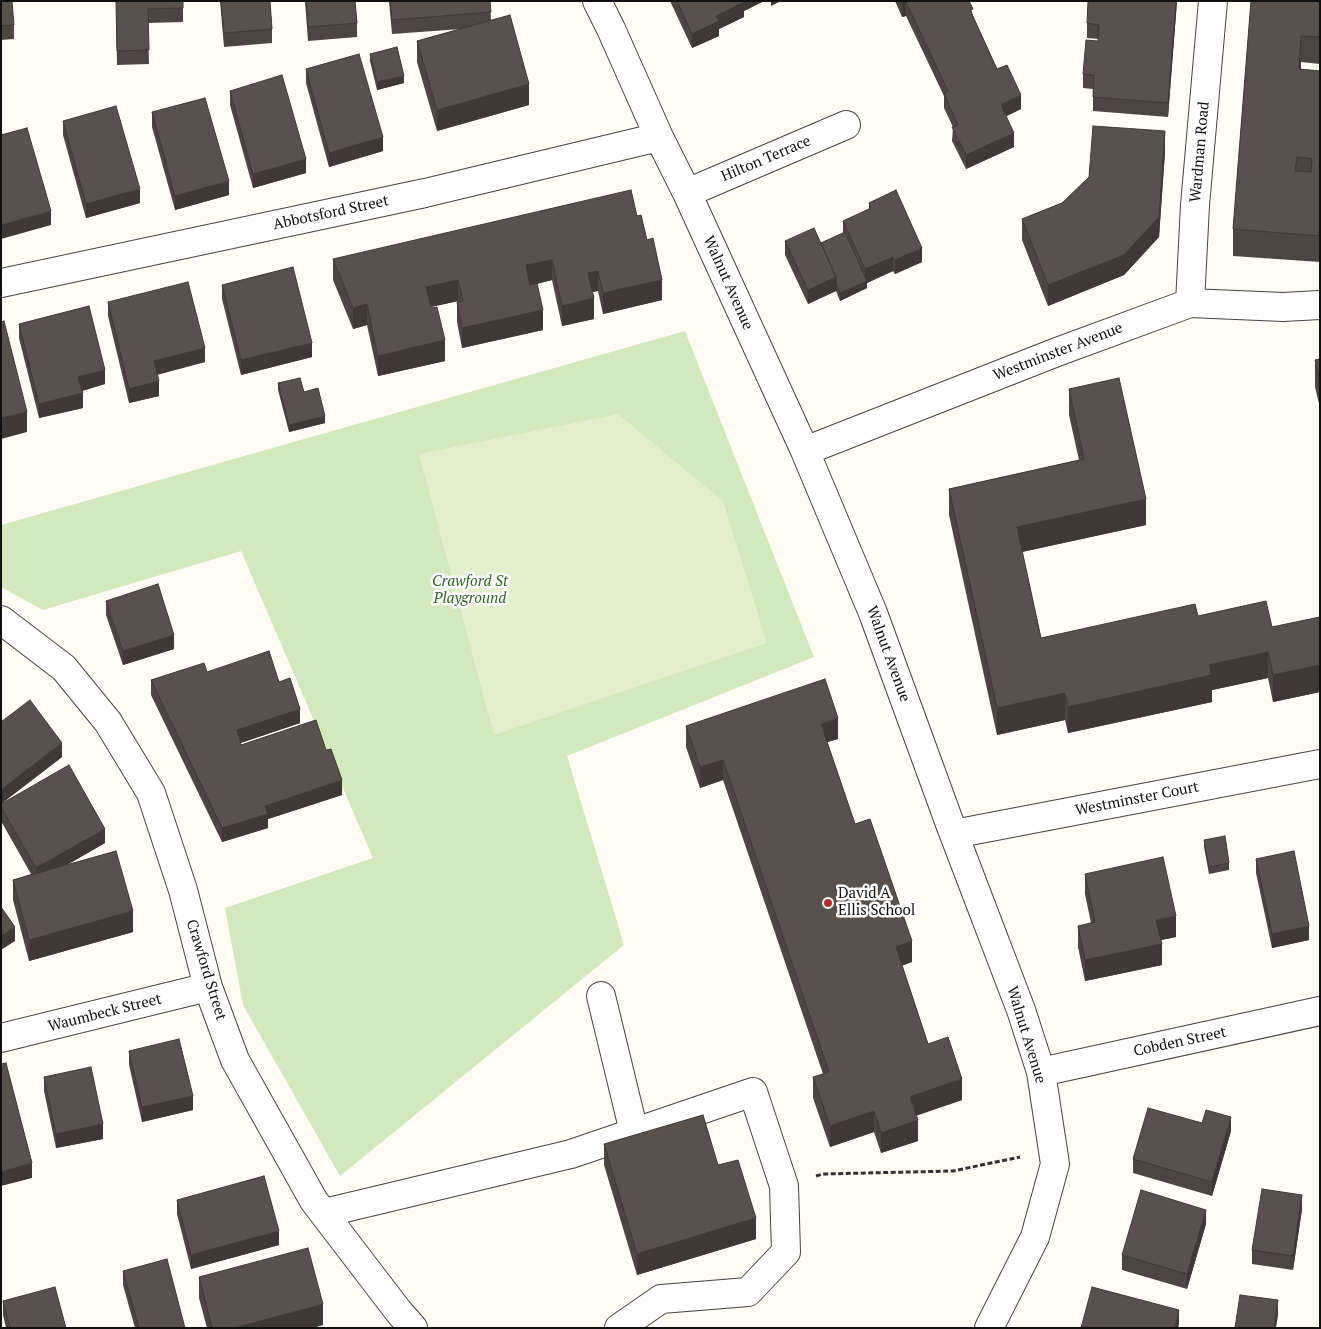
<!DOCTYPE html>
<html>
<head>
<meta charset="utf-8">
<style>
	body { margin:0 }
	#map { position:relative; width:1321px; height:1329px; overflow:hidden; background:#fefcf3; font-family:"PT Serif",serif }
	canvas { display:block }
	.frame { position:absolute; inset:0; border:2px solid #101010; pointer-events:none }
</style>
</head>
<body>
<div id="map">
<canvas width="1321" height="1329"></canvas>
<div class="frame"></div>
</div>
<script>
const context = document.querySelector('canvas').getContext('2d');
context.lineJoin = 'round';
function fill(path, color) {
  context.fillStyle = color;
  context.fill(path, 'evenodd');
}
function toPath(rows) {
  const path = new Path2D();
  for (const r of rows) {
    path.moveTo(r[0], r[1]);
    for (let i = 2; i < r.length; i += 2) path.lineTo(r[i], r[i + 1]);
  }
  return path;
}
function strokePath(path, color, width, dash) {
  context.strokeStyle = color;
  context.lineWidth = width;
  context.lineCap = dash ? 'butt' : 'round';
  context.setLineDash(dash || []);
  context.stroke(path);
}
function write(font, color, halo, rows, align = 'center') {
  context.font = font + ' "PT Serif",serif';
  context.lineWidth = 5;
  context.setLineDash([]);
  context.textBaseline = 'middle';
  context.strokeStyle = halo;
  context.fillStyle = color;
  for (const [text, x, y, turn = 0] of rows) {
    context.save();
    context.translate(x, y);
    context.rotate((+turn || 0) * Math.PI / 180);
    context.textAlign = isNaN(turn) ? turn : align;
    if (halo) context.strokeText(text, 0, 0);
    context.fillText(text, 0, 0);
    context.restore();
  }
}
fill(toPath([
	[685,331,814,657,567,756,624,945,340,1176,243,1005,225,908,373,858,241,551,43,610,1,587,1,525]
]), '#d2e8bd');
fill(toPath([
	[618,414,723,501,767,643,494,735,419,454]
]), '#e3f0ce');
const minor = toPath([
	[597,1,611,29,659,137,687,193,805,451,873,613,950,824,1021,1010,1041,1072,1055,1164,1035,1237,989,1328],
	[687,193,846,125],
	[1,283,425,193,659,137],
	[1190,303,1195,205,1213,1],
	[805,451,1057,352,1190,303,1283,307,1320,305],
	[1,620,64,668,108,722,151,793,183,890,208,987,235,1060,314,1201,399,1312,413,1328],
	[954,834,1320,764],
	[601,996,634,1132],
	[1,1038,208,987],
	[1041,1072,1320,1011],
	[324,1213,571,1154,753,1092,784,1186,786,1252,748,1292,661,1299,619,1328]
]);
strokePath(minor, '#434343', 30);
strokePath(toPath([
	[816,1176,823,1174,953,1171,1020,1157]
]), '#323232', 3, [5, 2.5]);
strokePath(minor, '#fff', 28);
fill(toPath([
	[1,1,14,25,14,39,1,40],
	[116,1,183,1,183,22,148,23,149,64,117,65],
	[220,1,270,1,272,29,272,43,224,47],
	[305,1,355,1,357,23,357,37,308,41],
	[389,1,490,1,491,20,529,105,437,131,417,62,417,41,461,29,392,34],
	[670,1,764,1,744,11,744,17,719,29,719,36,692,48],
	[895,1,969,1,973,16,997,69,1021,109,1006,116,1014,147,966,169,952,141,953,127,944,108,944,96,906,16,902,17],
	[1177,1,1168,117,1093,111,1093,89,1083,88,1083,74,1098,41,1098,39,1087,38,1087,23],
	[1251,1,1320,1,1320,64,1301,62,1301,69,1320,71,1320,262,1233,256,1233,229],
	[370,54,404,83,377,90,370,61],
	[306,69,383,151,329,167,306,83],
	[230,91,306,173,253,188,230,105],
	[152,112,229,195,175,210,152,127],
	[63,121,140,203,86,218,63,135],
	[1165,152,1159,237,1124,275,1048,306,1022,240,1022,219,1062,203],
	[869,203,922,262,895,274,893,271,867,283,867,288,840,301,836,291,808,304,785,255,785,241,821,243,843,233,843,221,869,210],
	[637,216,647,240,662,300,603,314,598,291,592,292,594,319,562,326,552,280,537,284,543,330,462,348,457,322,457,302,458,301,431,307,445,361,378,376,367,325,353,329,333,280,333,259],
	[222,285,312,357,241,375,222,299],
	[108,302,205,362,157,375,159,396,129,403,108,316],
	[19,324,105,384,82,391,83,408,39,418,19,338],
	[1320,359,1320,408,1315,387,1315,360],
	[278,383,325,423,289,432,278,390],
	[1069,389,1146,525,1022,552,1041,638,1198,616,1272,627,1320,617,1320,692,1273,702,1268,678,1212,690,1212,702,1068,733,1065,720,997,735,949,515,949,489,1079,460,1069,415],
	[106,601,174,649,123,665,106,615],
	[207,672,279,682,300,723,241,743,241,745,326,750,342,795,268,819,268,828,222,842,151,695,151,680],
	[1,722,62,757,2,803,105,843,67,865,133,932,29,961,13,900,13,880,31,874,1,821],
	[686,726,838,739,827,742,855,824,912,962,902,965,928,1044,962,1100,916,1115,918,1141,881,1153,874,1132,830,1147,813,1098,813,1077,823,1074,723,780,700,788,686,747],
	[1204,840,1229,863,1229,870,1209,874,1204,847],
	[1256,859,1309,940,1272,948,1256,873],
	[1085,874,1176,937,1161,940,1162,965,1085,981,1078,947,1078,926,1091,923,1085,894],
	[129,1051,193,1110,142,1122,129,1065],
	[44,1077,103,1139,56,1148,44,1091],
	[1231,1131,1212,1196,1133,1173,1133,1159],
	[604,1144,718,1165,756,1239,637,1275,604,1165],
	[177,1200,279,1245,191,1269,177,1214],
	[1302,1209,1293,1270,1252,1264,1252,1250],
	[1206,1224,1187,1289,1122,1270,1122,1255],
	[123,1271,185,1328,135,1328,123,1285],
	[199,1277,323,1325,312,1328,207,1328,199,1298],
	[3,1301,66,1328,6,1328,3,1315]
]), '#4c4641');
fill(toPath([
	[742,1,764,1,744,11,744,17,719,29,719,36,692,48,692,34,716,16],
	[771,1,781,1,771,6],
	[1176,1,1177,1,1168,117,1168,103],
	[906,2,906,16,902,17,902,3],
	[1301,36,1301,62,1299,96,1299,69],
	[404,76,404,83,377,90,377,82],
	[529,84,529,105,437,131,437,110],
	[1021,95,1021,109,1001,119,1001,105],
	[1165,131,1165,152,1159,237,1124,275,1048,306,1048,285],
	[1014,133,1014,147,966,169,966,155],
	[383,137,383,151,329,167,329,153],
	[306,159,306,173,253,188,253,174],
	[229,181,229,195,175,210,175,196],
	[140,189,140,203,86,218,86,204],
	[51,211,51,225,1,239,1,225],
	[922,248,922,262,895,274,895,260],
	[893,257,893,271,867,283,867,288,840,301,840,293,865,282,865,269],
	[552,260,552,280,526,286,526,265],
	[598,271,598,291,588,293,588,273],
	[836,277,836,291,808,304,808,290],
	[458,280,458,301,426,308,426,287],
	[662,280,662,300,603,314,603,293],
	[594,298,594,319,562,326,562,306],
	[367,304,367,325,353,329,353,308],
	[543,310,543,330,462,348,462,328],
	[445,340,445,361,378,376,378,356],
	[312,343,312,357,241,375,241,360],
	[205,348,205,362,154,375,154,361],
	[105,370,105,384,78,392,78,377],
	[159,381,159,396,129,403,129,389],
	[83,393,83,408,39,418,39,404],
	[27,412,27,432,1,439,1,418],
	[325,416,325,423,289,432,289,425],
	[1146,499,1146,525,1017,553,1017,527],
	[174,635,174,649,123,665,123,651],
	[1268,652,1268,678,1212,690,1212,702,1068,733,1068,707,1209,665],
	[1320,665,1320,692,1273,702,1273,675],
	[1065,693,1065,720,997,735,997,708],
	[300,709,300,723,237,744,237,730],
	[838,718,838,739,821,744,821,724],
	[62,743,62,757,1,804,1,790],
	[723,760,723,780,700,788,700,767],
	[342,780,342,795,268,819,268,828,222,842,222,828,265,806],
	[105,829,105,843,36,882,36,868],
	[133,911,133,932,29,961,29,940],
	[1176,916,1176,937,1156,941,1156,920],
	[1309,926,1309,940,1272,948,1272,934],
	[15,927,15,941,1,950,1,936],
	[912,941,912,962,896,968,896,947],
	[1162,944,1162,965,1085,981,1085,960],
	[962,1079,962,1100,910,1118,910,1097],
	[193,1096,193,1110,142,1122,142,1107],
	[874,1111,874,1132,830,1147,830,1126],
	[1231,1117,1231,1131,1212,1196,1212,1182],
	[918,1120,918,1141,881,1153,881,1133],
	[103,1124,103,1139,56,1148,56,1134],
	[32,1163,32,1178,1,1186,1,1172],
	[1302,1195,1302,1209,1293,1270,1293,1256],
	[1206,1210,1206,1224,1187,1289,1187,1274],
	[756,1218,756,1239,637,1275,637,1254],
	[279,1231,279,1245,191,1269,191,1255],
	[1278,1300,1278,1315,1276,1328,1274,1328],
	[323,1304,323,1325,312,1328,235,1328],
	[1179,1310,1179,1324,1178,1328,1174,1328]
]), '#3e3935');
const building = toPath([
	[1,1,12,1,14,25,1,26,1,1],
	[116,1,183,1,183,8,148,9,149,50,117,51,116,1],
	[221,1,270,1,272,29,224,33,221,1],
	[306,1,355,1,357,23,308,27,306,1],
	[390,1,490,1,491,12,392,20,390,1],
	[677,1,744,1,744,2,716,16,719,21,692,34,677,1],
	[902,1,969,1,973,9,970,10,997,69,1007,65,1021,95,1001,105,1014,133,966,155,952,127,958,125,944,94,948,91,906,2,902,3,902,1],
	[1088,1,1176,1,1168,103,1093,97,1094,75,1083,74,1086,40,1098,41,1099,25,1087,23,1088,1],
	[1251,1,1320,1,1320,37,1301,36,1299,69,1320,71,1320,236,1233,229,1251,1],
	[1297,157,1312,159,1311,172,1295,171,1297,157],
	[510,15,529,84,437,110,417,41,510,15],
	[397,47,404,76,377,82,370,54,397,47],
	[359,54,383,137,329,153,306,69,359,54],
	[282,75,306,159,253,174,230,91,282,75],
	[205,98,229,181,175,196,152,112,205,98],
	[116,106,140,189,86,204,63,121,116,106],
	[1093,126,1165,131,1159,217,1124,255,1048,285,1022,219,1062,203,1089,177,1093,126],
	[27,128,51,211,1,225,1,135,27,128],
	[631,190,637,216,641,215,647,240,653,238,662,280,603,293,598,271,588,273,594,298,562,306,552,260,526,265,530,285,537,283,543,310,462,328,457,302,463,301,458,280,426,287,431,308,437,307,445,340,378,356,367,304,353,308,333,259,631,190],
	[896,190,922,248,895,260,893,257,865,269,843,221,871,208,869,203,896,190],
	[814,228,836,277,808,290,785,241,814,228],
	[845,232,867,281,840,293,836,284,836,277,821,243,845,232],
	[293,267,312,343,241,360,222,285,293,267],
	[188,282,205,348,154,361,159,381,129,389,108,302,188,282],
	[89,306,105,370,78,377,83,393,39,404,19,324,89,306],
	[4,321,27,412,1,418,1,322,4,321],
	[1320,359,1320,381,1315,360,1320,359],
	[300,378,304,392,318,388,325,416,289,425,278,383,300,378],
	[1119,378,1146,499,1017,527,1041,638,1195,604,1198,616,1266,601,1272,627,1320,617,1320,665,1273,675,1268,652,1209,665,1212,675,1068,707,1065,693,997,708,949,489,1084,459,1069,389,1119,378],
	[158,584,174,635,123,651,106,601,158,584],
	[269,651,279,682,290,678,300,709,237,730,241,745,316,720,326,750,331,749,342,780,265,806,268,814,222,828,151,680,204,663,207,672,269,651],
	[825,679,838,718,821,724,855,824,870,819,912,941,896,947,928,1044,948,1037,962,1079,910,1097,918,1120,881,1133,874,1111,830,1126,813,1077,829,1072,723,760,700,767,686,726,825,679],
	[30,700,62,743,1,790,1,722,30,700],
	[69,765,105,829,36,868,1,807,1,804,69,765],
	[1225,836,1229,863,1209,867,1204,840,1225,836],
	[116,851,133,911,29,940,13,880,116,851],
	[1294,851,1309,926,1272,934,1256,859,1294,851],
	[1163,857,1176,916,1156,920,1162,944,1085,960,1078,926,1095,922,1085,874,1163,857],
	[1,907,15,927,1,936,1,907],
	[179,1039,193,1096,142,1107,129,1051,179,1039],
	[6,1063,32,1163,1,1172,1,1064,6,1063],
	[91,1067,103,1124,56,1134,44,1077,91,1067],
	[1148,1108,1202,1123,1206,1110,1231,1117,1212,1182,1133,1159,1148,1108],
	[703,1115,718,1165,738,1160,756,1218,637,1254,604,1144,703,1115],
	[264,1176,279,1231,191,1255,177,1200,264,1176],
	[1262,1189,1302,1195,1293,1256,1252,1250,1262,1189],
	[1141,1190,1206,1210,1187,1274,1122,1255,1141,1190],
	[308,1248,323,1304,235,1328,212,1328,199,1277,308,1248],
	[167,1259,185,1328,139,1328,123,1271,167,1259],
	[55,1287,66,1328,10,1328,3,1301,55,1287],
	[1092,1287,1179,1310,1174,1328,1081,1328,1092,1287],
	[1240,1295,1278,1300,1274,1328,1235,1328,1240,1295]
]);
fill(building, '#58514c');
strokePath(building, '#3e3935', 1);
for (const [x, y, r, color] of [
	[828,903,5,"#ba2d30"]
]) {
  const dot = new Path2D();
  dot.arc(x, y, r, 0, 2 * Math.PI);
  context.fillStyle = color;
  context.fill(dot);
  strokePath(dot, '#fff', 2);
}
write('15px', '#101010', '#fff', [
	["Wardman Road",1200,152,-85],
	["Hilton Terrace",766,159,-23],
	["Abbotsford Street",331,213,-12],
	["Walnut Avenue",728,283,66],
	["Westminster Avenue",1058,352,-21],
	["Walnut Avenue",888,654,70],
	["Westminster Court",1137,799,-11],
	["Crawford Street",206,970,73],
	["Waumbeck Street",105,1013,-14],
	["Walnut Avenue",1026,1035,73],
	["Cobden Street",1180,1042,-12]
]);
write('italic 15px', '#2e6522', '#fff', [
	["Crawford St",470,582],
	["Playground",470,599]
]);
write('15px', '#101010', '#fff', [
	["David A",838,894],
	["Ellis School",838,911]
], 'left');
</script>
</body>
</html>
